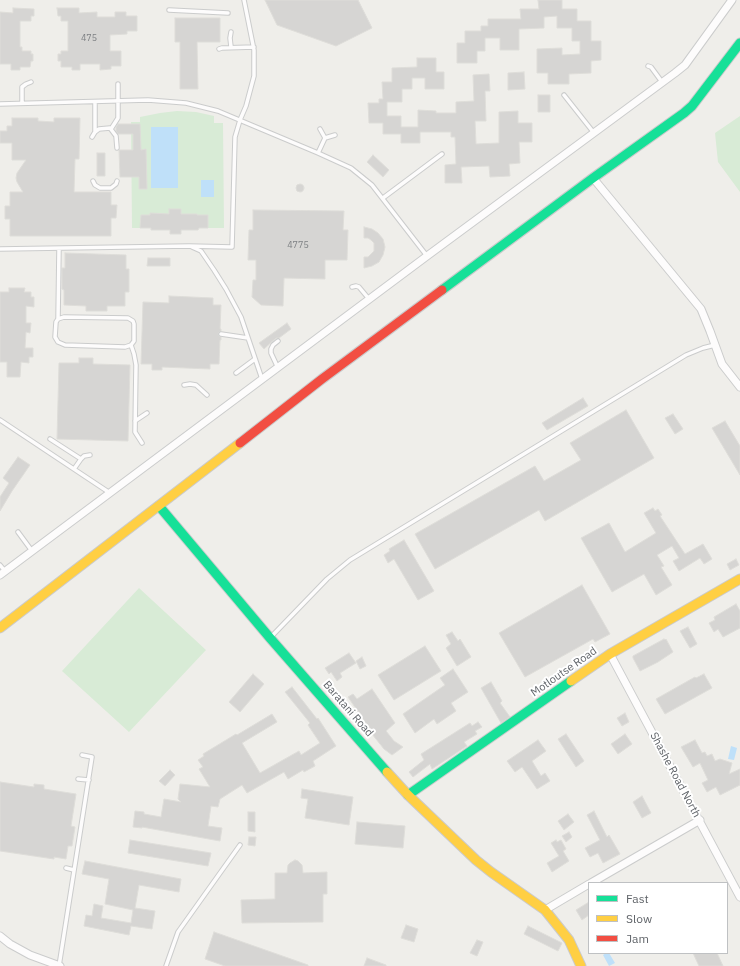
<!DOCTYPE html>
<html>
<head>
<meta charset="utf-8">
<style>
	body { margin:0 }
	#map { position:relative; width:740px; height:966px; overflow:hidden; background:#efeeea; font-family:"IBM Plex Sans",sans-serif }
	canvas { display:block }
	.legend { position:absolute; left:588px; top:882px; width:140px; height:72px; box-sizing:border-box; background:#fff; border:1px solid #bfc1c3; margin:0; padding:5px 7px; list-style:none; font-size:12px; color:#5f6368 }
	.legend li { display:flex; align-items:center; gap:8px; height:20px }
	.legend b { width:20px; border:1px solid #bfc1c3 }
</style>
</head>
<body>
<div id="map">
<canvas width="740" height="966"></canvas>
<ul class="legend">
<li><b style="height:5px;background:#16e098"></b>Fast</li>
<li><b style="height:5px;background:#ffcf43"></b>Slow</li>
<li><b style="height:5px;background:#f24e42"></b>Jam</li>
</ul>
</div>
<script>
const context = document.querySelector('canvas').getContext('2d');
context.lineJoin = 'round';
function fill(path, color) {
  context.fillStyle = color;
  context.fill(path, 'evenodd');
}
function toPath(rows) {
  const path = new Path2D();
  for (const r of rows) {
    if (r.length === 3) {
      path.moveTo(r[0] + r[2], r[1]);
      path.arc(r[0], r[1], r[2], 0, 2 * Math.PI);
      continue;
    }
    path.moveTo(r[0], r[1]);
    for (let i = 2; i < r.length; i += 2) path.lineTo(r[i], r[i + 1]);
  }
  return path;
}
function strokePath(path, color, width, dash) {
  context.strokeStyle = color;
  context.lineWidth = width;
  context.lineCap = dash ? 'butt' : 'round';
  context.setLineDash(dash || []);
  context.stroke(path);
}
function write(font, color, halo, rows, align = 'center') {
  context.font = font + ' "IBM Plex Sans",sans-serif';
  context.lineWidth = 4;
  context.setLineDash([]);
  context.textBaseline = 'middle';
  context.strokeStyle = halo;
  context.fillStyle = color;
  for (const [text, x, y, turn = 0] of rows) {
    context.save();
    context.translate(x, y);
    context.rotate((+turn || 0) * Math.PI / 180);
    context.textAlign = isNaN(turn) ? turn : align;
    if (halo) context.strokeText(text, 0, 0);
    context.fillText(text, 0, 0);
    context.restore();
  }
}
fill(toPath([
	[177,111,196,112,214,116,214,123,223,123,224,228,132,228,131,122,140,122,140,117,160,113],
	[740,116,740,192,718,162,715,133],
	[139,588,206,650,129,732,62,671]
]), '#d8ebd6');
fill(toPath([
	[151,127,178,127,178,188,151,188],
	[201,180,214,180,214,197,201,197],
	[731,746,737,748,734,760,728,759],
	[606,953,609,953,615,963,609,966,603,955]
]), '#bfe0f9');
const building = toPath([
	[265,0,358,0,372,28,336,46,277,25,265,0],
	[538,0,562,0,562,9,577,9,577,21,591,21,591,41,601,41,601,60,591,61,591,73,569,74,569,84,548,84,548,73,537,73,537,49,562,48,562,55,580,54,580,41,572,41,572,28,557,28,557,16,544,17,544,28,519,29,519,50,500,50,500,38,485,38,485,51,477,51,477,63,457,63,457,43,465,43,465,31,481,31,481,26,488,26,488,19,521,19,520,9,539,9,538,0],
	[13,8,34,9,34,16,31,16,31,21,20,21,20,47,22,47,22,51,31,51,31,54,33,54,33,61,31,61,30,67,20,67,20,70,11,70,11,64,0,64,0,12,13,13,13,8],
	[57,8,79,8,79,13,97,12,97,17,115,17,115,12,126,12,126,16,137,16,137,31,127,31,127,34,110,35,110,51,121,51,121,66,111,66,111,69,100,70,100,64,80,64,80,70,72,70,72,67,61,67,61,61,58,61,58,54,61,54,61,51,68,51,68,21,61,21,61,16,58,16,57,8],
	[175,18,220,18,220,42,197,42,198,89,180,89,180,42,175,42,175,18],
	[417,58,436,58,436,72,444,72,444,89,425,89,425,78,412,78,412,89,402,89,402,102,387,102,387,116,401,116,401,127,418,127,418,110,436,111,436,113,456,113,456,102,474,101,473,75,489,74,490,91,485,91,486,121,475,121,476,144,499,143,499,112,518,111,518,123,532,123,532,142,519,142,520,163,509,164,510,176,490,177,489,166,461,167,462,183,445,183,445,165,456,164,455,137,451,137,451,132,420,132,420,143,401,143,401,134,383,134,383,123,369,123,368,103,379,103,379,99,383,99,382,82,392,82,392,68,417,67,417,58],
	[524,72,525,89,508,90,508,73,524,72],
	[538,95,550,95,550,112,538,112,538,95],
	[12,118,38,118,38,121,54,122,54,118,80,118,79,159,75,159,74,192,111,192,111,205,117,205,116,218,111,218,111,236,10,236,10,219,5,219,5,206,10,206,10,192,23,192,17,182,16,178,17,173,26,160,12,160,12,143,0,143,0,131,7,131,7,126,12,126,12,118],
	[118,124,140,124,141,150,146,149,147,189,139,189,139,177,120,177,119,150,133,150,133,134,118,134,116,131,116,127,118,124],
	[97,153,105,153,105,176,97,176,97,153],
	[373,155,389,170,383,177,367,162,373,155],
	[300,188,4],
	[169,209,181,209,181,214,197,214,197,215,208,215,208,228,199,228,198,230,181,230,181,234,170,234,170,230,151,230,151,228,140,228,141,215,150,215,150,213,169,214,169,209],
	[253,210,344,211,343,230,348,230,347,260,325,260,325,279,284,278,283,306,261,305,252,297,253,280,256,280,256,260,248,260,249,230,253,230,253,210],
	[364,227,372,229,378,233,383,239,385,247,383,255,379,262,372,266,364,268,364,257,368,257,374,251,374,243,371,240,368,238,364,238,364,227],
	[65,253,126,255,126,269,129,269,129,292,125,292,125,306,107,306,107,311,86,311,86,306,64,305,64,290,62,289,62,268,65,268,65,253],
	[148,258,170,258,170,266,147,266,148,258],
	[9,288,25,288,24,292,31,292,31,297,34,297,34,307,26,306,26,323,31,323,30,333,26,332,25,348,33,348,33,357,29,357,29,363,21,362,20,377,7,377,7,362,0,362,0,292,9,292,9,288],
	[169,296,213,298,213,305,221,305,220,329,221,329,221,331,219,332,218,334,219,336,221,337,221,340,220,340,219,364,210,364,210,369,162,367,162,370,152,370,152,364,141,364,143,302,169,303,169,296],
	[287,323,291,329,279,338,276,338,264,349,259,343,287,323],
	[79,358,93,358,93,364,130,365,128,441,57,439,59,363,79,363,79,358],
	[583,398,588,406,547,430,542,423,583,398],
	[626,410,654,458,545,521,539,510,435,569,415,534,535,466,544,481,581,460,570,443,626,410],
	[673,414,683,429,675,434,665,418,673,414],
	[725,421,740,446,740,475,712,428,725,421],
	[18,457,30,465,12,491,0,511,0,497,9,483,3,478,18,457],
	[653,508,655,511,658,509,662,515,660,516,685,554,703,544,712,559,704,564,700,558,679,571,673,561,679,558,672,546,657,555,664,566,661,567,672,585,656,595,644,574,612,592,581,538,609,523,625,552,656,533,644,513,653,508],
	[404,540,434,591,418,600,394,559,388,563,384,555,390,551,389,549,404,540],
	[736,559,739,565,730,570,727,564,736,559],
	[582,585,610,634,595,642,593,639,525,677,499,633,582,585],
	[736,604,740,611,740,628,723,637,718,629,714,632,709,623,715,620,714,617,736,604],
	[688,627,697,644,690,648,680,631,688,627],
	[452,632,458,641,460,639,471,657,457,666,446,648,451,644,446,635,452,632],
	[664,639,665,640,666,639,673,652,658,662,640,671,633,658,633,656,664,639],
	[425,646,441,671,394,700,378,675,425,646],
	[349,653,356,663,340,673,342,677,337,681,331,672,329,674,325,668,349,653],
	[362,657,366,666,360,669,356,661,362,657],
	[453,669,468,692,451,703,456,711,437,724,434,719,415,733,403,714,445,685,440,678,453,669],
	[253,674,264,684,240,712,229,702,253,674],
	[704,674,712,688,665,714,656,699,695,677,696,678,704,674],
	[491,682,502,701,500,703,510,717,501,723,481,688,491,682],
	[292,687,317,719,318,718,336,746,313,761,315,766,304,772,303,770,288,779,284,772,247,793,242,785,220,799,218,807,211,806,208,826,222,828,220,841,142,827,142,828,133,827,135,811,144,812,144,814,161,817,164,799,181,802,178,799,180,784,210,787,199,769,203,767,198,760,204,756,203,754,236,734,237,735,272,714,277,722,242,743,260,773,299,751,301,755,320,743,308,725,310,723,285,692,292,687],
	[372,689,395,723,386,731,394,741,403,747,392,755,384,749,372,734,373,734,348,697,353,694,357,699,372,689],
	[625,713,629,722,622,726,617,718,625,713],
	[478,722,482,727,475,731,477,734,464,742,467,746,432,769,430,764,413,777,409,772,424,760,421,754,470,723,472,726,478,722],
	[566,734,584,761,576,767,558,739,566,734],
	[625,734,632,744,618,754,611,744,625,734],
	[538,740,546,751,532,761,541,776,545,773,550,781,537,789,522,767,515,772,507,761,538,740],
	[695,740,702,753,705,752,707,756,712,754,715,761,720,759,732,763,729,774,740,769,740,785,720,795,716,787,707,792,702,783,708,780,700,763,693,767,681,747,695,740],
	[170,770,175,775,165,786,159,781,170,770],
	[0,782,34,787,34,784,44,785,44,789,76,794,71,826,75,827,72,846,68,846,66,859,54,857,54,859,0,851,0,782],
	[302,789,353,797,349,825,305,818,308,799,301,798,302,789],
	[642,796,651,813,642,818,633,802,642,796],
	[594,811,607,837,609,835,620,854,603,863,598,853,590,857,585,848,600,840,587,815,594,811],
	[248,812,255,812,255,832,248,831,248,812],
	[568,814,574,822,564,830,558,821,568,814],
	[357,822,405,826,403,848,355,844,357,822],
	[569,832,572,837,566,842,562,836,569,832],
	[249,837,256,837,255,846,248,845,249,837],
	[130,840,211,853,208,866,128,853,130,840],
	[556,840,557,842,561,840,566,849,563,851,569,861,552,872,547,863,559,856,551,843,556,840],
	[295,860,298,861,302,865,303,873,327,872,327,894,323,894,323,922,242,923,241,900,275,899,275,873,287,873,288,865,290,863,295,860],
	[85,861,181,879,179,892,139,885,135,908,155,911,152,929,131,926,129,935,84,926,86,915,92,916,94,904,103,906,101,918,131,923,133,910,105,904,109,879,82,874,85,861],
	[589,902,589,915,582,920,576,910,589,902],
	[406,925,418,929,414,942,401,938,406,925],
	[528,926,562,943,558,951,524,934,528,926],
	[214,932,308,965,308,966,225,966,205,959,214,932],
	[477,940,483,942,477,956,470,953,477,940],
	[693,953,717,953,723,966,699,966,693,953],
	[367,958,386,965,386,966,364,966,367,958]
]);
fill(building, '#d6d5d3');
strokePath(building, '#deddd9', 1);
const lane = toPath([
	[169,10,228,13],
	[231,32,230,38,231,47],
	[219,49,222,48,254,47],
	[648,66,651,67,662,82],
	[564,95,594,133],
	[95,102,95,131],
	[22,103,22,87,26,84,31,82],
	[0,104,148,100,186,103,218,111,318,153,351,168,372,185,427,256],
	[111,129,118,118,118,84],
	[320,129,325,138,335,135],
	[92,137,95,132,99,129,110,128,116,136,117,148],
	[318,153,325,138],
	[93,181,95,185,100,188,111,188,116,184,117,181],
	[383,198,442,154],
	[192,247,201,251,214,270,226,289,241,317,262,379],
	[0,249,189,246,232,247,235,137,240,120,246,106,254,76,254,50,244,0],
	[352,287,356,286,359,287,369,299],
	[58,319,64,317,128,318,133,321,134,324,134,341,131,345,125,347,65,345,58,342,55,337,56,322,58,319,59,249],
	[221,334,248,338],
	[131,345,134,354,136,365,135,432,142,443],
	[278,368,271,353,271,349,273,345,278,341],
	[236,373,255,359],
	[184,385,190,384,196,385,207,395],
	[0,420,110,493],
	[135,421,147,413],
	[50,439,81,459],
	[74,469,81,459,84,456,90,455],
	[18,532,32,551],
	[0,565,5,571],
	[270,638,327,579,350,560,686,355,703,348,715,345],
	[78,779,89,780],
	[66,868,74,870],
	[59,966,92,757,82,755],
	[166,966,178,932,240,845]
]);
const street = toPath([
	[593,178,701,309,710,331,722,364,740,387],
	[0,575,427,256,675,73,685,65,732,0],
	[610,654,740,897],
	[591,883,700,820],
	[545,910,589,884],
	[0,936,10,944,30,955,60,966]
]);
const fast = toPath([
	[442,290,593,178,684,113,692,106,740,43],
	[159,506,270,638,387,772],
	[408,795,571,681]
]);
const slow = toPath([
	[0,628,240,443],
	[571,681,610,654,740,579],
	[387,772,408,795,476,860,491,872,545,910,569,940,581,966]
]);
const jam = toPath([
	[240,443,322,379,442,290]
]);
strokePath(lane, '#cbcccc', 5.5);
strokePath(street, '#cbcccc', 9);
strokePath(fast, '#cacacb', 11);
strokePath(slow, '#cacacb', 11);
strokePath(jam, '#cacacb', 11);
strokePath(lane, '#fdfcfc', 3.5);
strokePath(street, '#fdfcfc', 7);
strokePath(fast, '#16e098', 9);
strokePath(slow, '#ffcf43', 9);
strokePath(jam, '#f24e42', 9);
write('9px', '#7e8184', null, [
	["475",89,38],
	["4775",298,245]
]);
write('11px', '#5f6368', '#fff', [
	["Motloutse Road",564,672,-35],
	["Baratani Road",348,709,49],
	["Shashe Road North",675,775,62]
]);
</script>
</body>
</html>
